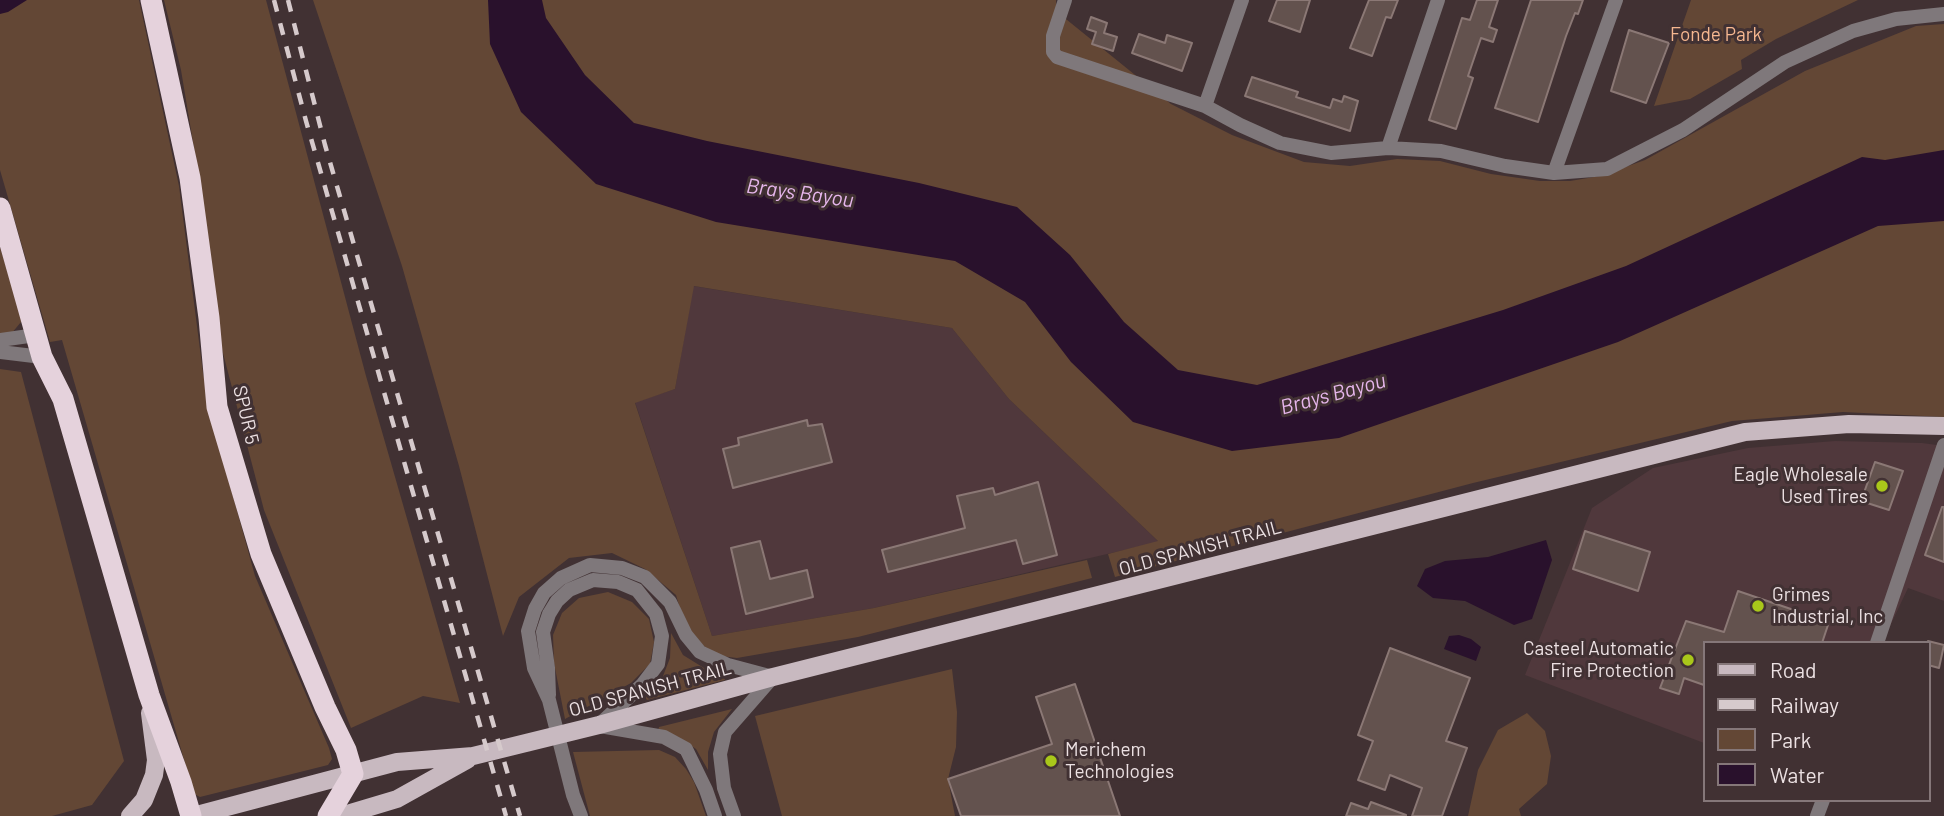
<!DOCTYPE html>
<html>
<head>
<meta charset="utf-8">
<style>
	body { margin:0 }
	#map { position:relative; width:1944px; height:816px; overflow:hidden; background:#413133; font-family:Barlow,sans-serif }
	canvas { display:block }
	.legend { position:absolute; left:1703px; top:641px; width:228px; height:161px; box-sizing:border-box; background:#413133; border:2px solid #857779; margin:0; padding:9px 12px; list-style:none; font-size:21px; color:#ece1e3 }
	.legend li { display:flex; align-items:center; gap:14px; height:35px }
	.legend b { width:35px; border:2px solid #857779 }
</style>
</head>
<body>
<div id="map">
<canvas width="1944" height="816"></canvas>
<ul class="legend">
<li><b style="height:9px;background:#c8b9c0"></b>Road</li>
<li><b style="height:9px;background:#d6cacc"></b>Railway</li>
<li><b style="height:19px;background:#634735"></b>Park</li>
<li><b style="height:19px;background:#29112c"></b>Water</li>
</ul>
</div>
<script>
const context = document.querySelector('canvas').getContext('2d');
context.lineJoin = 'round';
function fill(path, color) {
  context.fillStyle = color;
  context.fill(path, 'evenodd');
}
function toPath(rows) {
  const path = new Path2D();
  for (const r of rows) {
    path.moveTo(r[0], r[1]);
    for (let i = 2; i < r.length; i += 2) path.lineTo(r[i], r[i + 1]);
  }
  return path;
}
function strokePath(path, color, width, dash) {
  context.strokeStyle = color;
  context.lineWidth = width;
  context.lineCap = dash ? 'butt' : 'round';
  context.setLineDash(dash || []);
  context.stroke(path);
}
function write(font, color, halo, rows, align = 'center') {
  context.font = font + ' Barlow,sans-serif';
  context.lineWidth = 6;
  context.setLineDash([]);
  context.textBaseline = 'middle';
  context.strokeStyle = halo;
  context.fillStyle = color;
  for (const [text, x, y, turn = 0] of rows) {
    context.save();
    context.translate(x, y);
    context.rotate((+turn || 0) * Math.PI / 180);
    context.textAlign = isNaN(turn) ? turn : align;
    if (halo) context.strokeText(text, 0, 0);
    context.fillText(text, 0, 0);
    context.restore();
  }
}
fill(toPath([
	[693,286,952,328,1009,399,1159,542,874,608,712,636,635,402,675,389],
	[1835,441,1922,443,1944,446,1944,601,1908,588,1882,643,1704,643,1704,743,1525,675,1592,508,1653,468,1748,448]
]), '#50383c');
fill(toPath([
	[0,0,139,0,179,186,203,373,225,467,255,576,329,748,332,759,328,765,200,797,194,794,62,340,50,342,0,170],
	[164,0,266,0,366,376,460,703,423,696,351,728,264,510,218,334,196,160,181,70],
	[313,0,1056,0,1056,11,1171,104,1232,135,1304,162,1350,166,1397,159,1440,161,1491,174,1540,181,1570,181,1600,176,1645,160,1805,71,1916,26,1944,24,1944,417,1843,412,1732,421,1473,483,1115,577,1108,554,1158,541,1009,399,952,328,694,286,675,389,635,403,712,636,874,608,1087,560,1092,578,858,637,737,658,713,655,686,629,676,595,645,569,612,553,569,558,519,597,503,636,459,466,402,266],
	[1691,0,1858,0,1776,39,1741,60,1742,69,1690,99,1654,106],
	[0,247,21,315,21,322,11,334,0,336],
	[0,369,21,372,124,761,92,805,52,816,0,816],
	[608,592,632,602,649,619,654,642,650,664,631,683,565,719,554,663,553,635,562,613,579,598],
	[671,633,683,655,704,668,724,677,725,680,647,700,645,697,663,676,670,658],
	[952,669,957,712,956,747,948,779,955,816,782,816,755,716],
	[732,709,714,732,708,752,708,770,696,749,678,737,658,731,659,727],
	[1527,713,1545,731,1551,756,1547,784,1519,809,1521,816,1468,816,1478,770,1498,730],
	[659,750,675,757,686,769,694,782,706,816,590,816,573,752]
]), '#634735');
fill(toPath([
	[0,0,27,0,8,12,0,14],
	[488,0,542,0,546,18,585,75,634,123,707,141,919,183,1017,207,1070,255,1124,322,1178,370,1257,385,1503,310,1626,266,1862,157,1885,160,1944,150,1944,221,1878,226,1618,342,1339,438,1232,451,1133,422,1071,362,1025,302,955,261,716,222,596,184,521,112,490,44],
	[1546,540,1552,560,1532,619,1514,625,1465,601,1433,598,1417,586,1425,569,1445,561,1488,557],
	[1459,635,1471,639,1481,647,1476,661,1444,649,1449,636]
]), '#29112c');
const building = toPath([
	[1277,0,1310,0,1300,32,1269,21,1277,0],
	[1369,0,1398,0,1391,18,1386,17,1372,56,1350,48,1369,0],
	[1477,0,1498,0,1489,27,1497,30,1493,42,1481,38,1468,76,1473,78,1456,129,1429,120,1462,18,1470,20,1477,0],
	[1531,0,1583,0,1578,14,1575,13,1566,36,1538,122,1495,108,1531,0],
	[1091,17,1107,23,1104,33,1117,37,1113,51,1092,44,1096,32,1087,29,1091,17],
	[1629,30,1669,43,1646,103,1611,91,1629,30],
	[1139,34,1165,43,1167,35,1192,43,1182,71,1132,53,1139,34],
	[1252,77,1298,92,1296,97,1330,108,1333,99,1342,102,1344,96,1358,101,1350,131,1245,96,1252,77],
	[807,420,808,426,822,424,832,462,733,488,723,449,739,445,738,438,807,420],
	[1875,462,1903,471,1889,510,1861,501,1875,462],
	[1038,482,1057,555,1023,564,1016,540,888,572,882,550,965,528,957,496,993,488,995,495,1038,482],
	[1942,507,1944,507,1944,562,1925,555,1942,507],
	[1585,531,1650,552,1638,591,1573,569,1585,531],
	[760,541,770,579,807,570,813,597,746,614,731,548,760,541],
	[1738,591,1829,622,1822,643,1704,643,1704,685,1684,678,1679,694,1660,688,1686,621,1724,632,1738,591],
	[1928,641,1944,645,1939,668,1928,665,1928,641],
	[1390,648,1470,678,1446,741,1467,748,1442,816,1412,816,1422,788,1390,775,1385,790,1358,780,1373,741,1358,735,1390,648],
	[1075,684,1120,816,961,816,948,779,1052,744,1036,697,1075,684],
	[1371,802,1406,815,1406,816,1346,816,1351,803,1368,809,1371,802]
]);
fill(building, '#63524e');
strokePath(building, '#8b7875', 2);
strokePath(toPath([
	[1065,0,1053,36,1053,52,1057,57,1205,106,1240,125,1280,143,1331,153,1388,148,1441,151,1505,166,1554,173,1607,169,1683,130,1785,62,1853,31,1896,19,1944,14],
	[1205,106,1242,0],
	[1388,148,1438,0],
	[1554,173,1616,0],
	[0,340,36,335],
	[0,352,42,357],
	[1877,643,1944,445],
	[549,695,548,668,543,632,549,614,557,601,569,590,593,580,618,582,637,590,656,614,662,636,658,664,642,685,600,724],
	[600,726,664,737,686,749,706,790,715,816],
	[581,816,573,795,549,700,534,668,528,631,535,609,544,593,561,578,590,565,622,568,645,577,670,602,686,635,700,652,728,665,773,677,725,732,720,754,724,788,734,816],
	[1817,816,1823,800]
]), '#7f787b', 14);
strokePath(toPath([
	[130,816,144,800,154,775,156,760,150,713],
	[193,816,397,762,473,756,599,725,773,677,1745,432,1849,424,1944,426],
	[340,816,397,799,467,760]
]), '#c8b9c0', 18);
strokePath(toPath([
	[151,0,190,178,209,318,217,407,261,554,325,707,346,750,353,774,328,816],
	[0,208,42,357,63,399,149,695,181,782,191,816]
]), '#e5d2dc', 21);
strokePath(toPath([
	[274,0,306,121,506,816],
	[288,0,325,145,520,816]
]), '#d6cacc', 4.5, [12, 12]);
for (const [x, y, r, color] of [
	[1882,486,7,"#a9c71a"],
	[1758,606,7,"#a9c71a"],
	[1688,660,7,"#a9c71a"],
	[1051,761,7,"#a9c71a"]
]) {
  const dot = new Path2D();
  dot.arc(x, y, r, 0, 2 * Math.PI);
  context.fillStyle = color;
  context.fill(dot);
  strokePath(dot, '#413133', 2.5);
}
write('19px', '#f6b790', '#413133', [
	["Fonde Park",1716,35]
]);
write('19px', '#ece1e3', '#413133', [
	["SPUR 5",246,415,77],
	["OLD SPANISH TRAIL",1200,548,-15],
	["OLD SPANISH TRAIL",650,689,-15]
]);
write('19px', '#ece1e3', '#413133', [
	["Eagle Wholesale",1868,475],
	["Used Tires",1868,497],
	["Grimes",1772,595,"left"],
	["Industrial, Inc",1772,617,"left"],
	["Casteel Automatic",1674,649],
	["Fire Protection",1674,671],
	["Merichem",1065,750,"left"],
	["Technologies",1065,772,"left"]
], 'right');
write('italic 21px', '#e6b6ec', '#413133', [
	["Brays Bayou",800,193,8],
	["Brays Bayou",1333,394,-15]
]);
</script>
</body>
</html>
